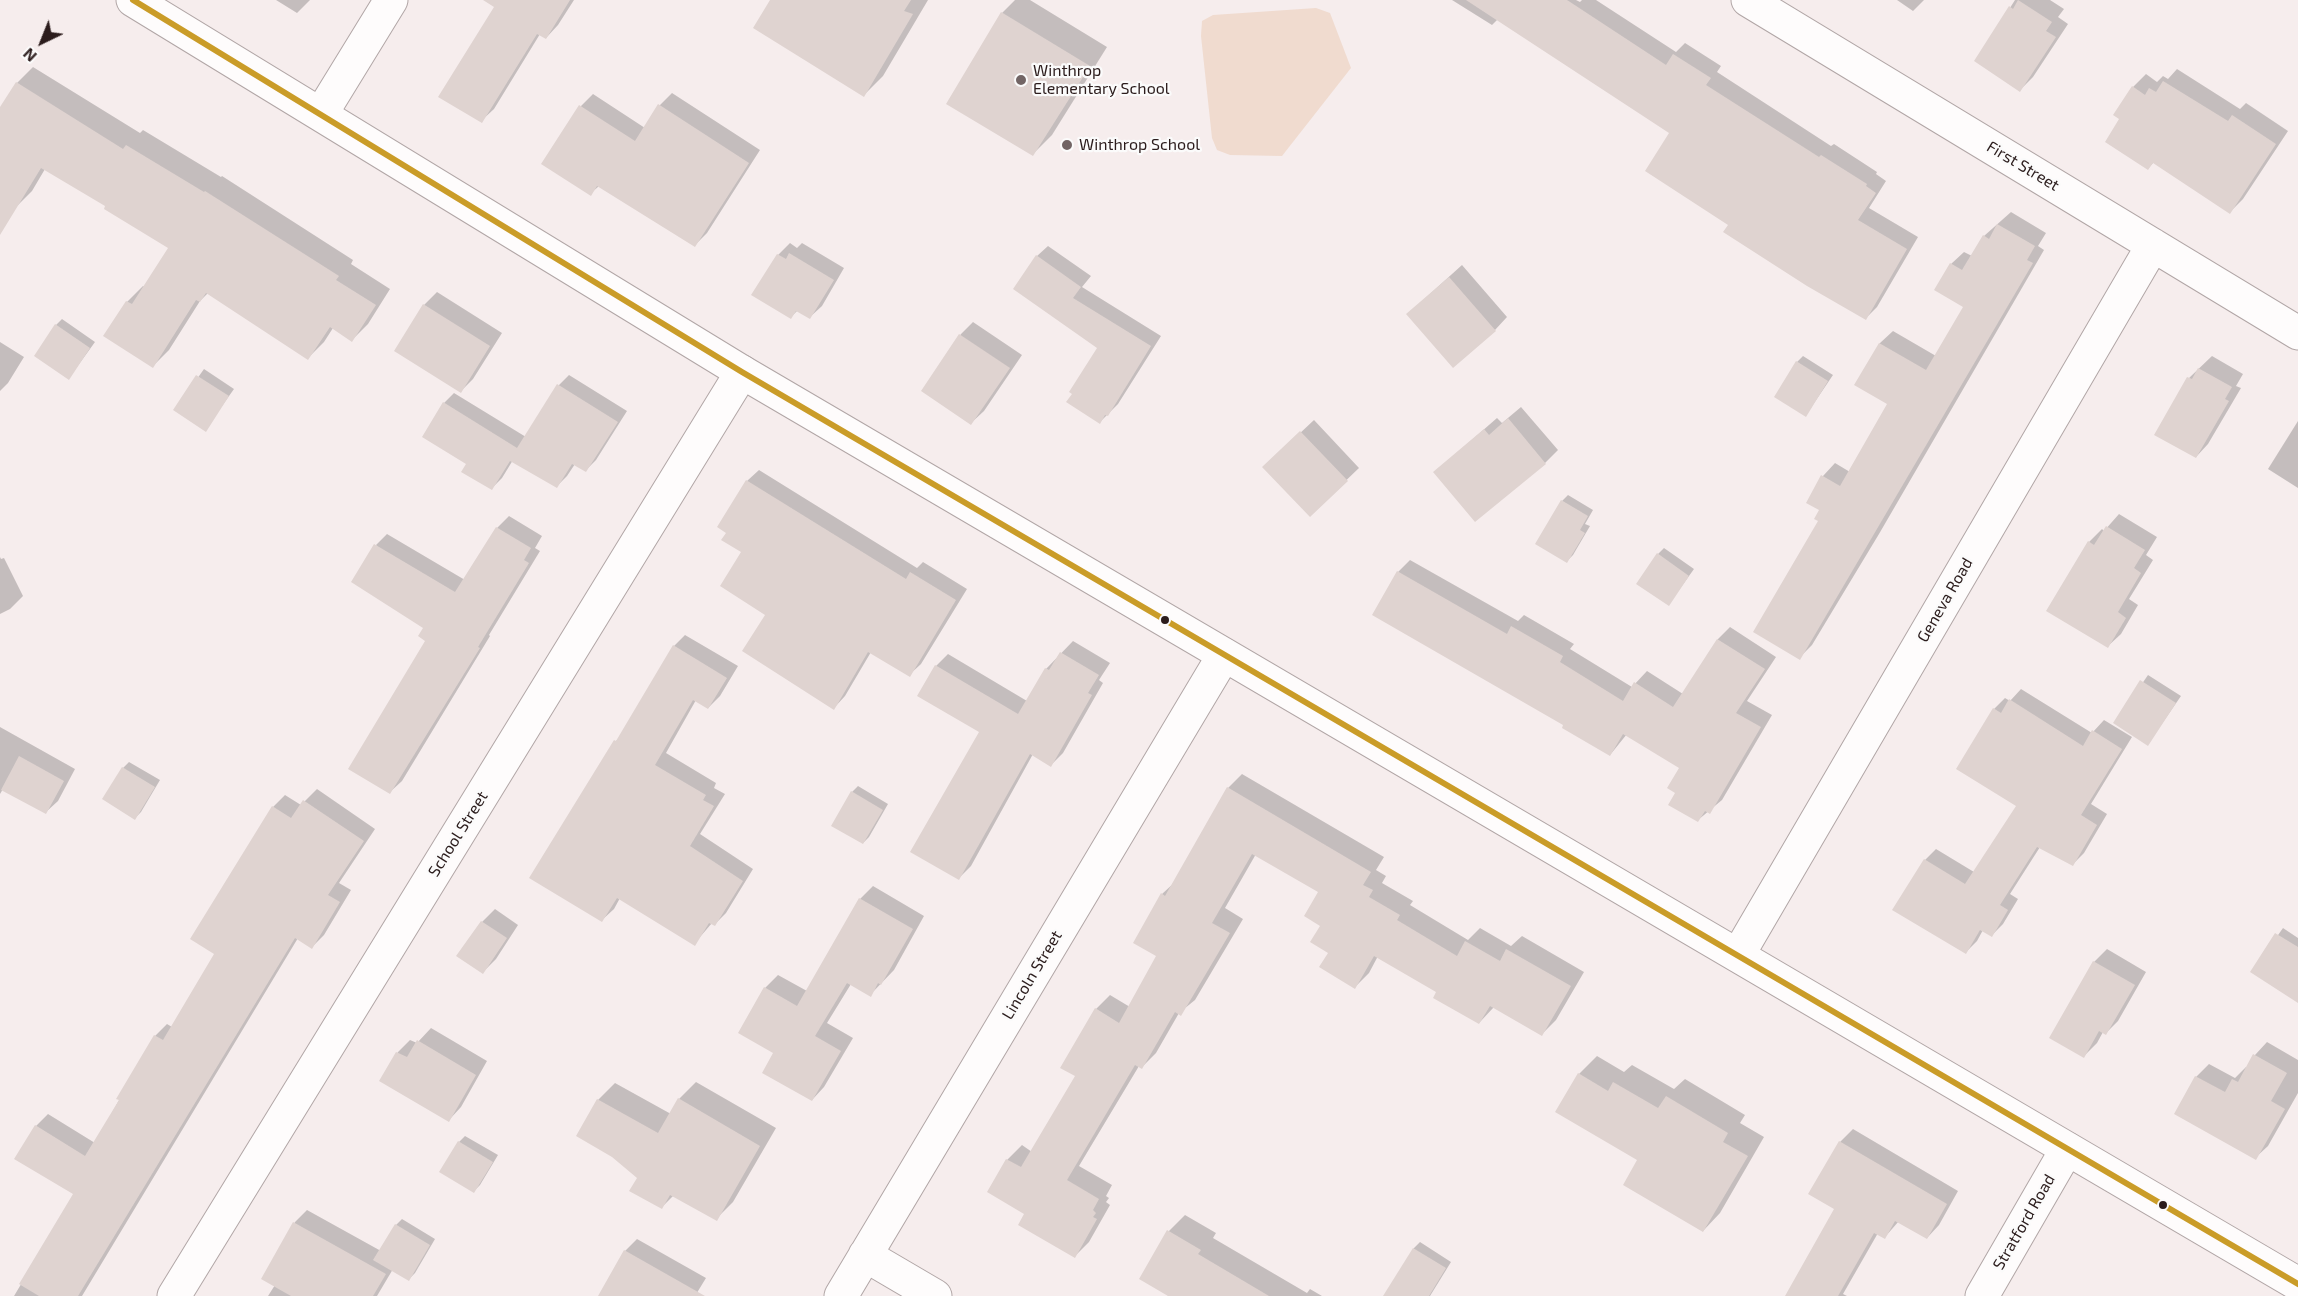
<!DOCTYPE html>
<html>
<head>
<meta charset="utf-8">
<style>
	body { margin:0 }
	#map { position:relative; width:2298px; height:1296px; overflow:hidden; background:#f6eded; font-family:"Exo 2",sans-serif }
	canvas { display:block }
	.north { position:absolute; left:12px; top:12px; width:60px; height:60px; -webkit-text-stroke:4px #fbfbfb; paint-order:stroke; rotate:223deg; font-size:16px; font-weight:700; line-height:24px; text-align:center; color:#2b1c1c }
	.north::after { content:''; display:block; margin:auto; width:21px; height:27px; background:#2b1c1c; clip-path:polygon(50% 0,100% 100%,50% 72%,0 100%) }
</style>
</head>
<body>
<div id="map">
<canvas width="2298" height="1296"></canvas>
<div class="north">N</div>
</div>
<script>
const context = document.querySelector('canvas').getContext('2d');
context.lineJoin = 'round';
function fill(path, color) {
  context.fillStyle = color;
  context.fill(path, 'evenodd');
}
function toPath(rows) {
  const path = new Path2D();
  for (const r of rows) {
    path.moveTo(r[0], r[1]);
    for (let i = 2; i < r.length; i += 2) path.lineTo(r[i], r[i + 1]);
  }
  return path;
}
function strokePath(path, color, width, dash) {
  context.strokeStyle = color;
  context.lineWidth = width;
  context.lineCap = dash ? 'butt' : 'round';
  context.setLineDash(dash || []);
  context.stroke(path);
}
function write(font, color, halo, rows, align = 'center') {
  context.font = font + ' "Exo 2",sans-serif';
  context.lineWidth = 4.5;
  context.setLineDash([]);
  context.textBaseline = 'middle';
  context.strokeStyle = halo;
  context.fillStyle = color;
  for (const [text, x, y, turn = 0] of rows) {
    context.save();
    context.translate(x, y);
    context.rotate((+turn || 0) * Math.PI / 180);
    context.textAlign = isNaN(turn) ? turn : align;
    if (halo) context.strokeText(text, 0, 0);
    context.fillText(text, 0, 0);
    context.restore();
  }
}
fill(toPath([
	[1316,8,1330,13,1351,68,1282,156,1230,155,1217,150,1212,138,1201,36,1202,21,1213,15]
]), '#f0dbcf');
fill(toPath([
	[276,0,310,0,297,13],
	[486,0,574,0,558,25,546,38,540,34,494,109,481,121,496,6],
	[772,0,928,0,883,76,864,95],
	[1015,0,1030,0,1107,47,1052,135,1033,154,1002,13],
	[1452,0,1576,0,1580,2,1582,0,1596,0,1676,52,1685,43,1721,66,1717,72,1831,146,1834,144,1877,172,1876,174,1886,181,1869,208,1918,237,1877,307,1865,319,1730,225,1671,133,1498,19,1492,25],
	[1897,0,1924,0,1913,11],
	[2015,0,2050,0,2064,9,2058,17,2068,24,2033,77,2020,90,1976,61],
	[33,67,140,133,143,130,221,177,222,176,353,260,351,264,390,289,368,324,352,340,333,328,324,342,308,358,208,293,200,301,169,350,153,366,105,336,127,302,143,286,145,287,170,248,107,206,45,169,32,191,16,207,0,214,0,110,17,83],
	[2177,69,2240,109,2246,103,2288,131,2243,199,2230,212,2154,162,2148,168,2121,118,2133,87,2146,74,2157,82,2163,76,2168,79],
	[672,93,760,150,707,233,695,245,599,186,590,194,581,106,593,94,645,128,660,105],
	[2011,212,2046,233,2038,246,2044,250,1879,534,1812,645,1799,658,1821,510,1808,502,1823,476,1835,463,1850,472,1889,404,1856,385,1880,343,1893,331,1936,356,1965,306,1951,264,1964,252,1972,256,1984,236],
	[790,243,797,248,802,243,844,268,822,306,810,317,798,310,791,317,778,255],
	[1048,246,1091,276,1082,287,1161,336,1118,404,1100,422,1099,348,1015,288,1037,256],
	[1462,265,1507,317,1495,330,1421,302],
	[437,292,502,333,473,379,461,391,424,305],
	[62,319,95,342,69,378,56,325],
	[973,322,1022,355,984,411,971,423,923,391,961,334],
	[0,342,24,357,8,383,0,391],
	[1803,356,1833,375,1806,415,1797,362],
	[2212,356,2243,374,2236,386,2241,388,2208,444,2196,457,2189,378],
	[204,369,234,389,205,430,175,410],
	[569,375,627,411,596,460,586,470,575,464,567,476,557,486,513,460,502,478,492,488,468,463,444,403,454,393,526,437,559,385],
	[1521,407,1558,450,1545,463,1435,472,1497,418,1502,423],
	[1314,420,1359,468,1310,515,1264,467],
	[2298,421,2298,488,2268,469],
	[759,470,917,568,923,562,967,589,921,664,909,675,871,652,845,696,834,708,767,614,743,552,747,481],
	[1568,495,1593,510,1585,524,1590,526,1573,555,1567,561,1562,501],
	[2119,514,2157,537,2146,555,2153,560,2129,599,2138,605,2121,634,2108,646,2089,542,2102,529,2104,531],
	[509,516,542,536,535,548,540,551,489,635,490,636,402,781,390,792,427,640,425,627,376,545,387,534,465,580,497,528],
	[1664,548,1694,569,1669,604,1658,554],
	[0,557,1,559,4,558,23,596,10,609,0,614],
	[1410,560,1518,621,1524,615,1574,644,1570,649,1632,687,1647,671,1683,694,1718,639,1730,627,1776,657,1747,701,1772,715,1722,800,1698,820,1677,793,1681,767,1627,734,1610,755,1565,725,1398,572],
	[685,635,738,666,720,696,708,708,696,700,666,753,716,783,714,788,725,794,700,834,753,869,726,913,715,924,712,923,694,944,620,898,614,909,602,920,616,741,622,735,674,646],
	[1073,641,1110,663,1099,680,1103,683,1063,753,1051,765,1033,754,971,866,959,878,981,731,936,666,948,654,1027,701,1046,669],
	[2148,675,2181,696,2148,744,2115,723],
	[2021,689,2092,733,2104,720,2132,737,2091,804,2107,814,2084,853,2073,864,2040,847,2010,894,2018,899,2003,924,1992,935,1983,930,1977,941,1966,952,1925,860,1936,849,1974,872,2018,805,1958,768,1994,709,2005,698,2010,701],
	[0,727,75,769,58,801,46,812,3,789,0,794],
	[129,762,160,780,141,812,135,818,123,768],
	[1242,774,1384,857,1376,870,1386,876,1382,883,1413,901,1410,905,1468,940,1480,928,1511,946,1522,936,1584,972,1556,1020,1542,1034,1494,1007,1479,1023,1438,992,1378,956,1369,973,1355,987,1330,953,1322,925,1320,891,1256,854,1225,908,1243,919,1195,1000,1179,1013,1156,1053,1142,1067,1139,1066,1079,1166,1112,1185,1106,1196,1109,1198,1106,1202,1110,1205,1089,1242,1075,1256,1026,1213,989,1191,1007,1160,1022,1145,1032,1152,1077,1076,1096,1009,1110,995,1130,1007,1158,956,1162,894,1175,882,1228,788],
	[858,786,888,804,869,837,863,843,852,792],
	[317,789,375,829,339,883,351,890,324,935,312,947,298,938,82,1296,14,1296,75,1194,36,1126,48,1114,95,1143,155,1036,167,1024,172,1027,216,954,273,807,285,795,301,805],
	[873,886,924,916,894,970,870,995,851,984,827,1023,853,1038,824,1087,812,1100,775,1053,740,1032,765,988,778,975,807,991,860,899],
	[495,909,518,925,496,959,483,972,482,922],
	[2283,928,2298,938,2298,981,2252,972],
	[2107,949,2146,972,2118,1021,2106,1033,2103,1032,2097,1043,2084,1056,2094,962],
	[431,1028,487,1061,461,1107,449,1120,381,1081,398,1052,410,1040,417,1043],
	[2267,1042,2298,1060,2298,1093,2268,1146,2255,1158,2196,1077,2209,1064,2235,1078,2246,1067,2247,1068,2255,1055],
	[1597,1056,1624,1072,1632,1065,1674,1089,1685,1079,1745,1115,1740,1123,1764,1137,1720,1213,1703,1231,1639,1160,1579,1074],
	[696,1082,776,1128,733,1202,716,1219,674,1195,662,1207,639,1178,612,1156,578,1136,598,1100,615,1083,671,1114,679,1099],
	[1853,1129,1958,1191,1939,1225,1927,1238,1899,1221,1885,1237,1878,1233,1843,1294,1847,1296,1786,1296,1836,1209,1840,1142],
	[465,1136,498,1155,480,1185,474,1191,442,1172,459,1142],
	[307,1210,381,1251,396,1225,402,1219,435,1239,415,1273,409,1279,393,1269,377,1296,268,1296,275,1285,263,1278,295,1222],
	[1185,1215,1216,1233,1213,1238,1307,1293,1310,1289,1322,1296,1171,1296,1169,1231],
	[637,1239,706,1278,695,1296,599,1296,625,1251],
	[1420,1242,1451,1262,1430,1296,1399,1296,1389,1290,1414,1248]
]), '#0003');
fill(toPath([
	[483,0,570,0,546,39,537,34,482,123,438,97,494,7],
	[770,0,911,0,904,11,913,14,864,97,753,28],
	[1466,0,1567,0,1666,65,1673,54,1711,78,1706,85,1819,157,1821,155,1867,184,1866,186,1876,193,1858,220,1907,249,1866,320,1807,286,1723,232,1728,225,1645,171,1669,133],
	[2018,0,2052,22,2046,31,2056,37,2020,92,1974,61,2009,6,2013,9],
	[1001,12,1090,66,1033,156,946,104],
	[2163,81,2228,121,2232,115,2276,144,2230,214,2153,163,2148,170,2105,142,2119,119,2113,115,2132,86,2145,95,2149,88,2156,92],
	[16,82,123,149,126,145,204,192,205,191,339,276,336,280,376,305,352,342,330,327,308,360,206,293,200,302,196,300,153,368,103,336,126,301,132,304,168,248,104,209,105,206,41,168,0,235,0,107],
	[658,104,749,163,695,247,597,186,591,196,541,164,579,105,635,141],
	[1997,224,2035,246,2027,260,2033,263,1800,660,1753,632,1818,521,1814,519,1819,510,1806,503,1821,475,1840,486,1887,404,1854,385,1879,343,1926,370,1963,307,1934,290,1950,263,1962,270,1983,235,1989,239],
	[789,253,834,280,810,319,796,311,791,319,751,295,777,254,786,259],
	[1036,255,1081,287,1073,298,1151,346,1108,416,1105,415,1100,424,1066,402,1072,394,1069,392,1097,348,1013,289],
	[1449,277,1496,331,1453,368,1406,314],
	[423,304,490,346,461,393,394,351],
	[55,324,90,348,69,380,34,356],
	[959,334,1010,368,971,425,921,391],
	[1796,361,1828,381,1806,417,1774,397],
	[2198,368,2232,387,2225,399,2229,401,2196,458,2154,435,2187,377,2192,379],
	[196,375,229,396,206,432,173,410],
	[557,384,618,422,586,472,572,464,557,488,510,461,492,490,461,472,466,464,422,437,443,402,517,448],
	[1508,418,1546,464,1475,522,1433,472,1484,429,1489,435],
	[1300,431,1348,481,1310,517,1262,467],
	[746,480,906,579,910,572,956,600,910,677,868,652,834,710,742,651,765,615,720,586,741,552,721,540,726,533,717,527],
	[1561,500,1588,516,1580,530,1585,533,1567,563,1535,544],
	[2106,526,2145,550,2134,568,2141,573,2118,612,2126,618,2108,648,2046,611,2088,541,2094,545],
	[496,527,531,548,524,560,529,563,478,647,480,648,390,794,348,769,425,641,418,636,423,628,351,582,374,544,455,592],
	[1657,553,1689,576,1669,606,1636,584],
	[1397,571,1507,634,1511,626,1563,656,1560,662,1623,701,1634,682,1673,707,1717,639,1765,669,1736,713,1761,727,1710,814,1705,811,1698,822,1668,805,1675,793,1667,788,1679,768,1623,734,1610,756,1562,728,1563,725,1372,615],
	[673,645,727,678,708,709,693,700,655,765,706,795,703,800,714,806,690,846,743,881,715,926,709,923,695,946,617,898,602,922,529,878,614,740,616,741],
	[1060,652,1099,675,1088,693,1092,695,1051,767,1030,754,959,880,910,852,979,732,917,696,935,665,1018,714,1045,668,1049,670],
	[2140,680,2176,703,2148,746,2113,723],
	[2009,699,2083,746,2092,730,2122,749,2081,815,2097,825,2073,866,2037,847,2000,905,2008,910,1992,937,1980,930,1966,954,1892,910,1924,859,1965,884,2016,806,1956,769,1993,708,2001,713],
	[19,756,64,781,46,814,1,790],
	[122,767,155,787,135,820,102,799],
	[1227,787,1371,872,1363,885,1373,890,1369,897,1400,915,1397,920,1457,956,1465,941,1500,961,1506,949,1571,986,1542,1036,1490,1006,1479,1024,1433,998,1436,992,1374,956,1355,989,1319,967,1328,953,1310,942,1320,926,1304,916,1318,892,1252,854,1212,923,1230,933,1181,1016,1175,1012,1142,1069,1135,1065,1067,1180,1099,1199,1093,1210,1096,1213,1093,1217,1097,1219,1075,1258,1018,1225,1024,1214,987,1192,1006,1159,1021,1167,1075,1076,1060,1068,1095,1008,1119,1023,1156,956,1133,943,1161,893,1165,896],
	[851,791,883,810,863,844,831,826],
	[303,800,364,841,328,895,340,902,312,949,295,938,78,1296,39,1296,19,1284,73,1194,14,1159,35,1125,85,1156,119,1100,116,1099,154,1035,163,1040,214,954,190,939,272,806,291,818],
	[859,898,913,929,881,985,878,983,871,997,847,983,815,1036,841,1051,812,1101,762,1073,773,1053,738,1033,764,987,797,1006],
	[481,921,507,938,483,974,456,956],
	[2275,933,2298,947,2298,1003,2250,972],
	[2093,961,2135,985,2106,1035,2099,1031,2084,1058,2049,1038],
	[417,1040,476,1075,449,1122,379,1081,396,1052,407,1057],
	[2253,1054,2287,1073,2271,1101,2285,1109,2256,1160,2174,1114,2195,1076,2225,1092,2232,1079,2238,1082],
	[1578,1073,1608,1091,1613,1082,1658,1108,1666,1096,1728,1133,1723,1142,1748,1156,1703,1232,1623,1185,1637,1160,1555,1112],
	[678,1098,760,1146,717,1221,670,1195,662,1209,629,1191,637,1178,612,1157,576,1136,597,1099,658,1133],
	[458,1141,493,1162,474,1193,439,1172],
	[1839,1141,1947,1204,1927,1239,1895,1221,1885,1239,1874,1233,1838,1296,1785,1296,1834,1209,1808,1194],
	[293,1222,386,1274,373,1296,291,1296,261,1279],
	[395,1224,430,1245,409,1281,373,1260],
	[1167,1230,1201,1250,1198,1254,1269,1296,1168,1296,1139,1279],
	[1413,1248,1446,1268,1429,1296,1383,1296],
	[624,1250,705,1296,598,1296]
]), '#dfd3d0');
const minor = toPath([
	[1748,0,2298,333],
	[321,114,391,0],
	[1738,955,2153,245],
	[865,1255,935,1296],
	[174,1296,742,372],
	[841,1296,1224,655],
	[1982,1296,2067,1149]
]);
const major = toPath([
	[133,0,742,372,2298,1284]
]);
strokePath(minor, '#b1a6a6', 35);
strokePath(major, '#b1a6a6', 35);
strokePath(minor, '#fefcfc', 33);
strokePath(major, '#fefcfc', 33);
strokePath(toPath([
	[133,0,742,372,2298,1284]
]), '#ca9c28', 6);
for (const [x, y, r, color] of [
	[1021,80,6,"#726565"],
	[1067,145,6,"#726565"],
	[1165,620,5,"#2b1c1c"],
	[2163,1205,5,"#2b1c1c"]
]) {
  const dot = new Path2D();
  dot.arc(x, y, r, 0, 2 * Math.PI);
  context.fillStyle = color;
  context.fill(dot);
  strokePath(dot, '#fbfbfb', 2);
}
write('16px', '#2b1c1c', '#fbfbfb', [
	["Winthrop",1033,71],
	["Elementary School",1033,89],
	["Winthrop School",1079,145]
], 'left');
write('16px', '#2b1c1c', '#fbfbfb', [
	["First Street",2023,166,31],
	["Geneva Road",1945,600,-60],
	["School Street",458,834,-58],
	["Lincoln Street",1032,975,-59],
	["Stratford Road",2024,1222,-60]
]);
</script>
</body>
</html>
